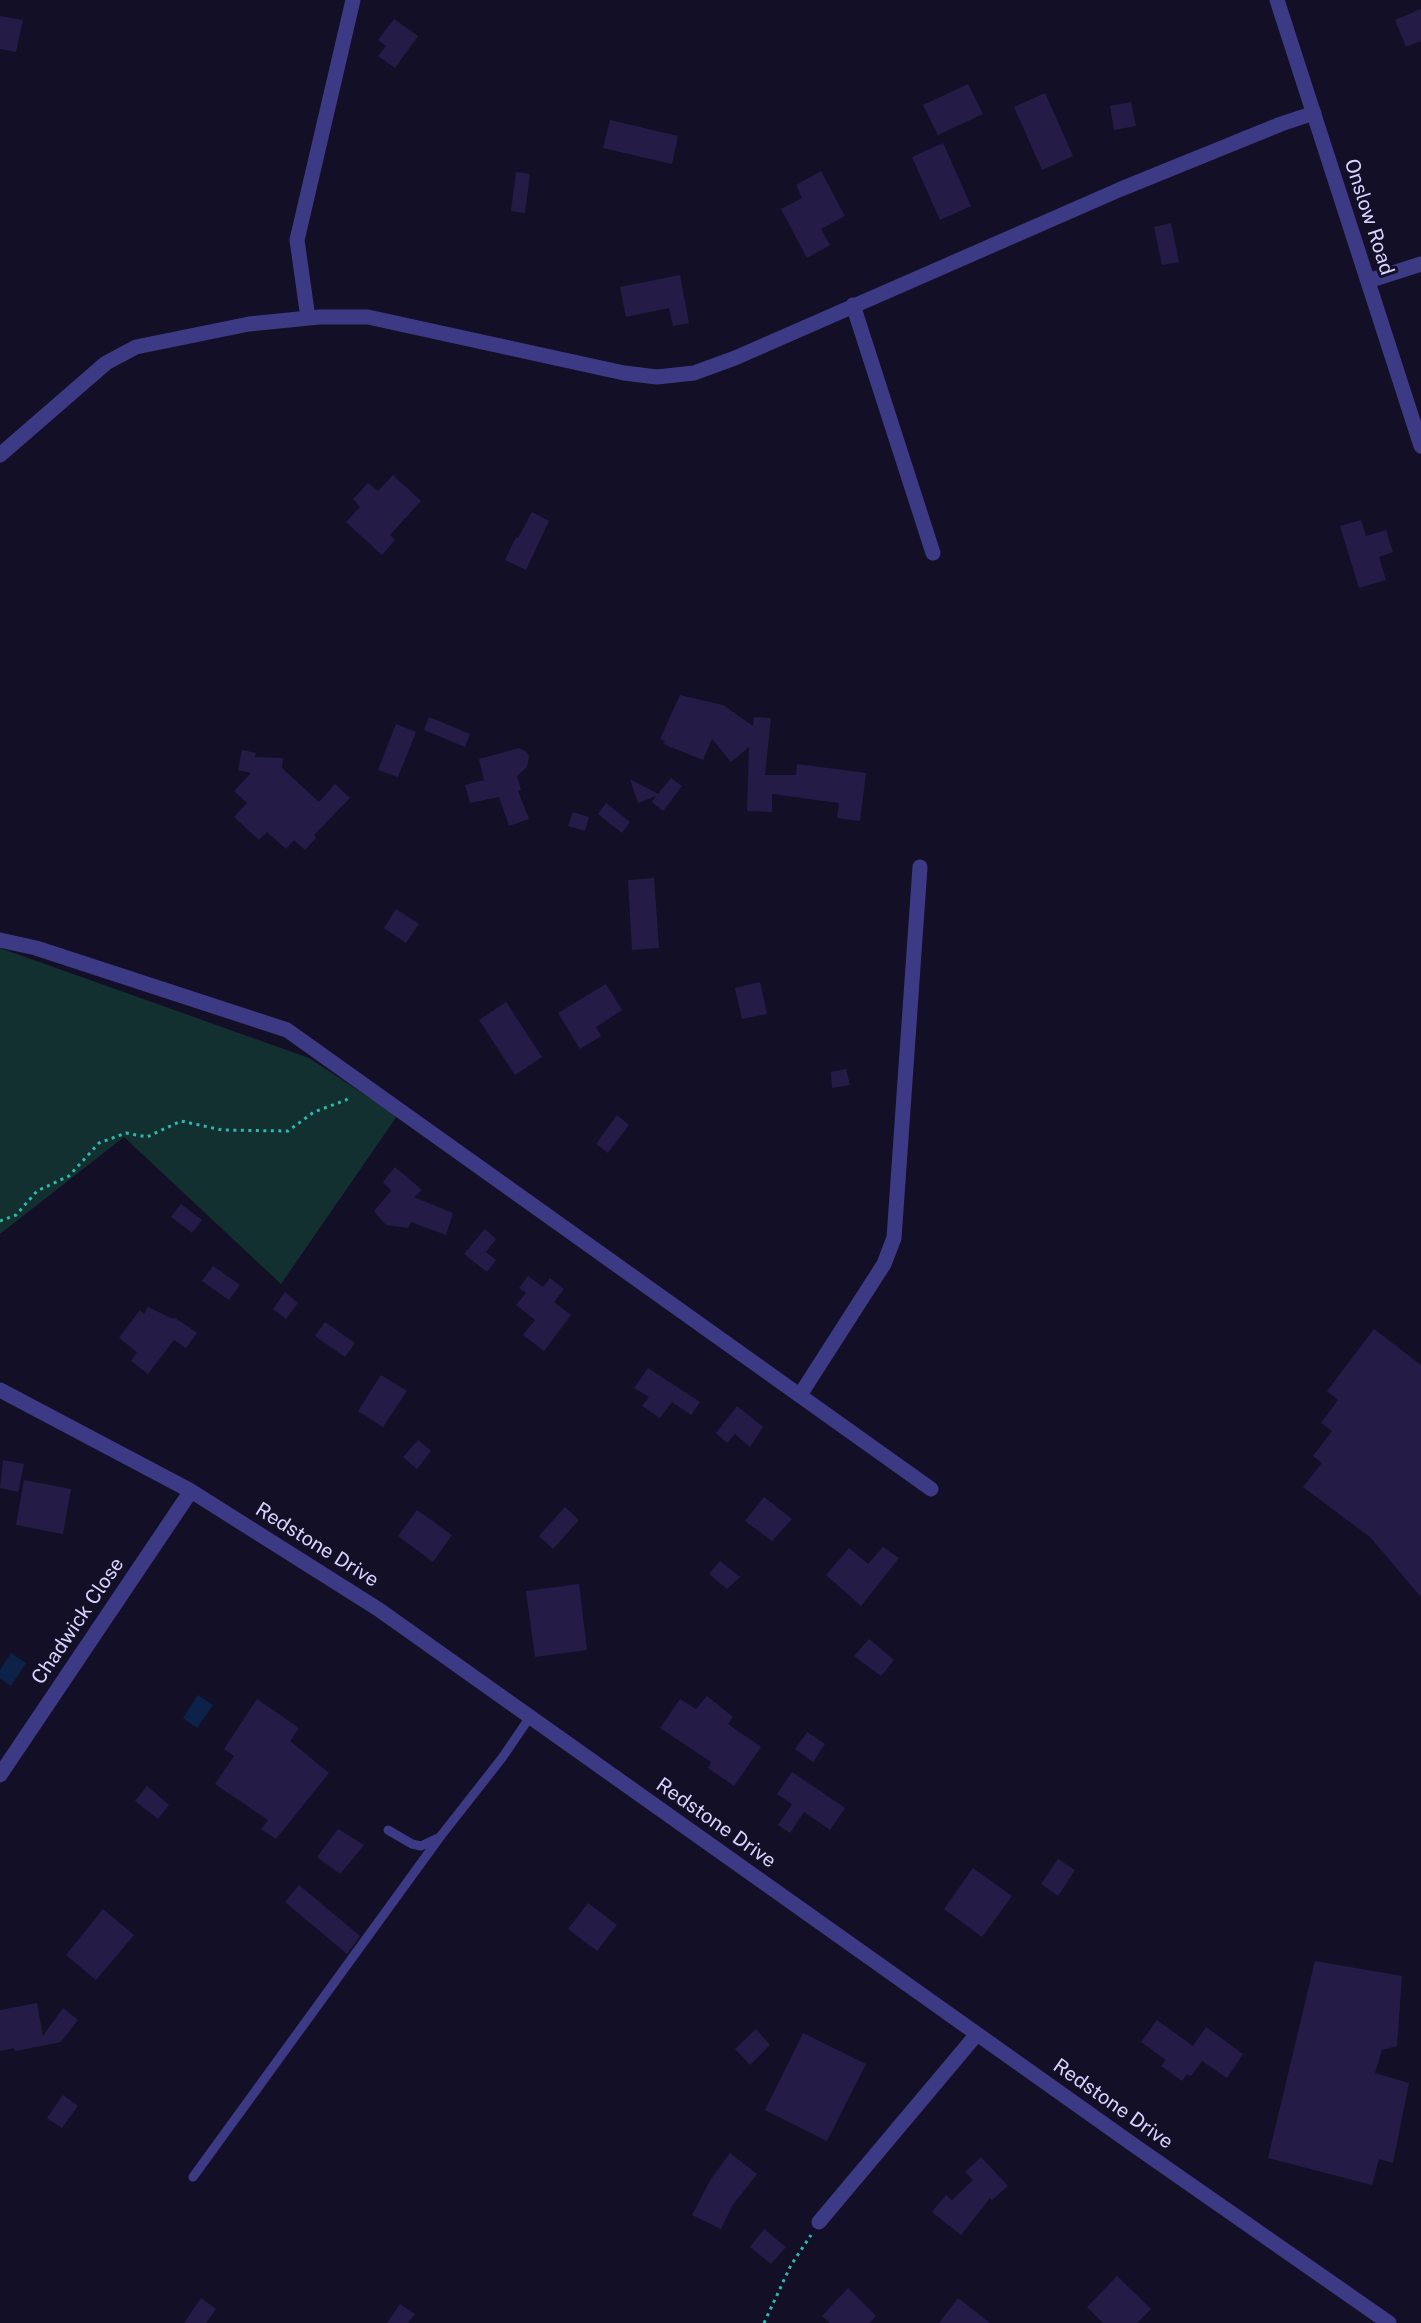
<!DOCTYPE html>
<html>
<head>
<meta charset="utf-8">
<style>
	body { margin:0 }
	canvas { display:block; background:#130f26 }
</style>
</head>
<body>
<canvas width="1421" height="2323"></canvas>
<script>
const context = document.querySelector('canvas').getContext('2d');
context.lineJoin = 'round';
function fill(path, color) {
  context.fillStyle = color;
  context.fill(path, 'evenodd');
}
function toPath(rows) {
  const path = new Path2D();
  for (const r of rows) {
    path.moveTo(r[0], r[1]);
    for (let i = 2; i < r.length; i += 2) path.lineTo(r[i], r[i + 1]);
  }
  return path;
}
function strokePath(path, color, width, dash) {
  context.strokeStyle = color;
  context.lineWidth = width;
  context.lineCap = dash ? 'butt' : 'round';
  context.setLineDash(dash || []);
  context.stroke(path);
}
function write(font, color, halo, rows, align = 'center') {
  context.font = font + ' "Public Sans",sans-serif';
  context.lineWidth = 6;
  context.setLineDash([]);
  context.textBaseline = 'middle';
  context.strokeStyle = halo;
  context.fillStyle = color;
  for (const [text, x, y, turn = 0] of rows) {
    context.save();
    context.translate(x, y);
    context.rotate((+turn || 0) * Math.PI / 180);
    context.textAlign = isNaN(turn) ? turn : align;
    if (halo) context.strokeText(text, 0, 0);
    context.fillText(text, 0, 0);
    context.restore();
  }
}
fill(toPath([
	[0,948,309,1058,397,1116,281,1284,124,1137,0,1234]
]), '#12302f');
fill(toPath([
	[11,1653,26,1663,11,1686,0,1678,0,1670],
	[198,1695,213,1705,197,1728,183,1718]
]), '#0c2248');
fill(toPath([
	[1421,9,1421,41,1406,47,1395,20],
	[0,16,23,20,16,52,0,49],
	[394,19,418,36,395,68,378,56,386,46,378,40],
	[968,84,983,114,938,135,923,105],
	[1045,93,1073,156,1042,170,1014,107],
	[1131,102,1136,126,1114,130,1110,106],
	[610,120,678,136,672,164,603,148],
	[943,143,971,206,940,220,912,157],
	[821,171,845,216,821,229,830,245,807,258,781,209,802,198,796,185],
	[516,172,530,174,525,213,511,211],
	[1171,223,1179,262,1162,265,1154,227],
	[680,275,689,323,673,326,669,308,626,317,620,287],
	[393,475,421,501,390,535,395,540,382,555,346,522,360,507,353,499,368,483,378,491],
	[532,512,549,521,526,570,505,560,516,537,518,538],
	[1361,520,1366,536,1386,530,1393,552,1379,557,1386,580,1359,588,1340,526],
	[680,695,723,705,753,726,754,717,771,718,765,775,796,775,797,764,866,773,860,821,837,818,839,803,772,794,772,812,747,811,749,747,731,762,712,739,703,760,663,744,665,741,660,739],
	[429,717,470,734,465,747,424,730],
	[396,724,416,732,398,777,378,770],
	[519,748,525,751,529,756,527,767,517,776,521,790,518,791,529,819,509,826,499,797,470,803,465,785,484,780,479,759],
	[242,750,256,753,255,757,283,758,282,768,319,802,335,784,350,798,314,835,316,838,305,850,294,840,286,849,267,832,259,840,234,817,247,803,234,791,251,773,238,770],
	[671,778,682,786,663,811,652,802,656,796,638,803,630,779,658,794],
	[606,803,630,822,622,833,598,814],
	[573,812,589,817,585,831,568,826],
	[654,878,659,948,632,950,628,880],
	[396,909,419,924,406,943,384,928],
	[760,982,767,1014,742,1019,735,988],
	[606,984,622,1010,596,1027,601,1036,580,1049,558,1013],
	[506,1002,542,1057,515,1075,479,1020],
	[846,1069,850,1085,832,1088,831,1072],
	[617,1115,629,1125,608,1153,596,1144],
	[395,1167,422,1190,414,1197,453,1213,446,1235,411,1222,408,1228,386,1225,374,1211,391,1191,383,1182],
	[181,1204,202,1220,192,1233,171,1217],
	[485,1229,496,1239,486,1252,496,1260,487,1272,464,1254],
	[213,1266,240,1285,229,1300,202,1281],
	[528,1276,543,1287,550,1278,564,1289,554,1302,571,1315,544,1351,523,1335,535,1320,516,1305,526,1293,519,1288],
	[285,1292,298,1303,286,1319,273,1309],
	[148,1307,173,1319,174,1317,197,1333,186,1348,174,1340,148,1374,131,1361,137,1352,119,1338,140,1310,144,1314],
	[325,1322,355,1343,345,1357,315,1336],
	[1374,1329,1421,1365,1421,1597,1370,1537,1303,1487,1322,1463,1313,1456,1332,1431,1321,1423,1338,1400,1327,1391],
	[648,1368,700,1402,691,1415,672,1402,660,1418,642,1406,649,1397,634,1388],
	[381,1375,407,1391,383,1427,358,1411],
	[737,1406,763,1427,750,1447,735,1434,727,1443,716,1433],
	[418,1440,431,1451,417,1469,403,1457],
	[3,1460,24,1464,18,1492,0,1488],
	[24,1480,71,1489,63,1534,16,1525],
	[764,1497,792,1519,772,1541,745,1521],
	[565,1507,579,1520,553,1549,539,1536],
	[417,1510,452,1535,433,1562,398,1536],
	[883,1547,899,1558,861,1606,826,1575,849,1548,868,1564],
	[720,1561,740,1577,727,1589,709,1574],
	[579,1584,587,1650,535,1657,526,1591],
	[869,1639,894,1660,881,1676,854,1656],
	[707,1696,733,1717,728,1724,761,1747,734,1786,708,1768,711,1762,660,1728,680,1699,696,1709],
	[257,1699,299,1728,290,1741,329,1773,276,1839,261,1829,268,1820,215,1784,234,1756,224,1749],
	[807,1732,825,1744,813,1762,795,1749],
	[792,1772,845,1808,830,1830,804,1812,790,1833,778,1825,792,1804,777,1794],
	[147,1786,169,1805,158,1819,135,1801],
	[338,1829,364,1845,340,1874,317,1857],
	[1058,1859,1075,1870,1058,1896,1041,1884],
	[973,1868,1012,1896,982,1937,944,1909],
	[299,1885,360,1936,347,1954,285,1902],
	[588,1903,617,1925,597,1951,568,1929],
	[103,1909,134,1935,96,1980,66,1955],
	[1315,1961,1402,1976,1397,2046,1382,2050,1375,2073,1409,2083,1393,2163,1379,2159,1372,2185,1268,2158],
	[37,2003,43,2036,63,2008,78,2020,61,2042,15,2051,14,2048,0,2051,0,2010],
	[1157,2020,1193,2046,1206,2027,1243,2054,1227,2078,1202,2061,1191,2076,1187,2074,1182,2081,1161,2066,1166,2060,1141,2042],
	[756,2029,770,2045,750,2065,735,2049],
	[803,2033,866,2064,827,2141,765,2110],
	[63,2095,78,2106,62,2128,47,2118],
	[730,2153,757,2174,732,2206,721,2229,692,2215,711,2179],
	[981,2157,1008,2186,992,2200,990,2198,961,2235,932,2212,946,2195,952,2200,973,2180,965,2172],
	[764,2229,786,2247,771,2264,750,2247],
	[1117,2276,1151,2309,1137,2323,1103,2323,1087,2307],
	[848,2288,876,2316,869,2323,830,2323,822,2316],
	[201,2298,216,2309,206,2323,184,2323],
	[958,2298,990,2323,939,2323],
	[400,2304,415,2314,408,2323,387,2323]
]), '#241b47');
strokePath(toPath([
	[0,1221,16,1215,37,1191,69,1176,99,1143,126,1133,147,1137,181,1121,222,1130,288,1131,314,1112,346,1100,350,1096],
	[764,2323,791,2265,811,2235]
]), '#2fb8b0', 3, [3, 4.5]);
strokePath(toPath([
	[388,1830,412,1844,421,1846,440,1837,502,1758,530,1717],
	[193,2177,440,1837]
]), '#3d3a85', 9);
strokePath(toPath([
	[1277,0,1421,446],
	[1368,281,1421,264],
	[853,305,933,553],
	[308,318,297,240,353,0],
	[0,455,106,363,136,347,249,324,319,317,368,317,624,373,657,377,694,373,735,358,1121,189,1281,124,1314,113],
	[0,940,36,948,287,1030,931,1489],
	[0,1390,191,1491,378,1609,1135,2146,1389,2323],
	[800,1395,884,1264,894,1238,920,867],
	[0,1775,191,1491],
	[819,2222,977,2034]
]), '#3d3a85', 15);
write('20px', '#d9d4ff', '#130f26', [
	["Onslow Road",1369,217,72],
	["Redstone Drive",317,1545,32],
	["Chadwick Close",78,1621,-56],
	["Redstone Drive",716,1823,35],
	["Redstone Drive",1113,2104,35]
]);
</script>
</body>
</html>
